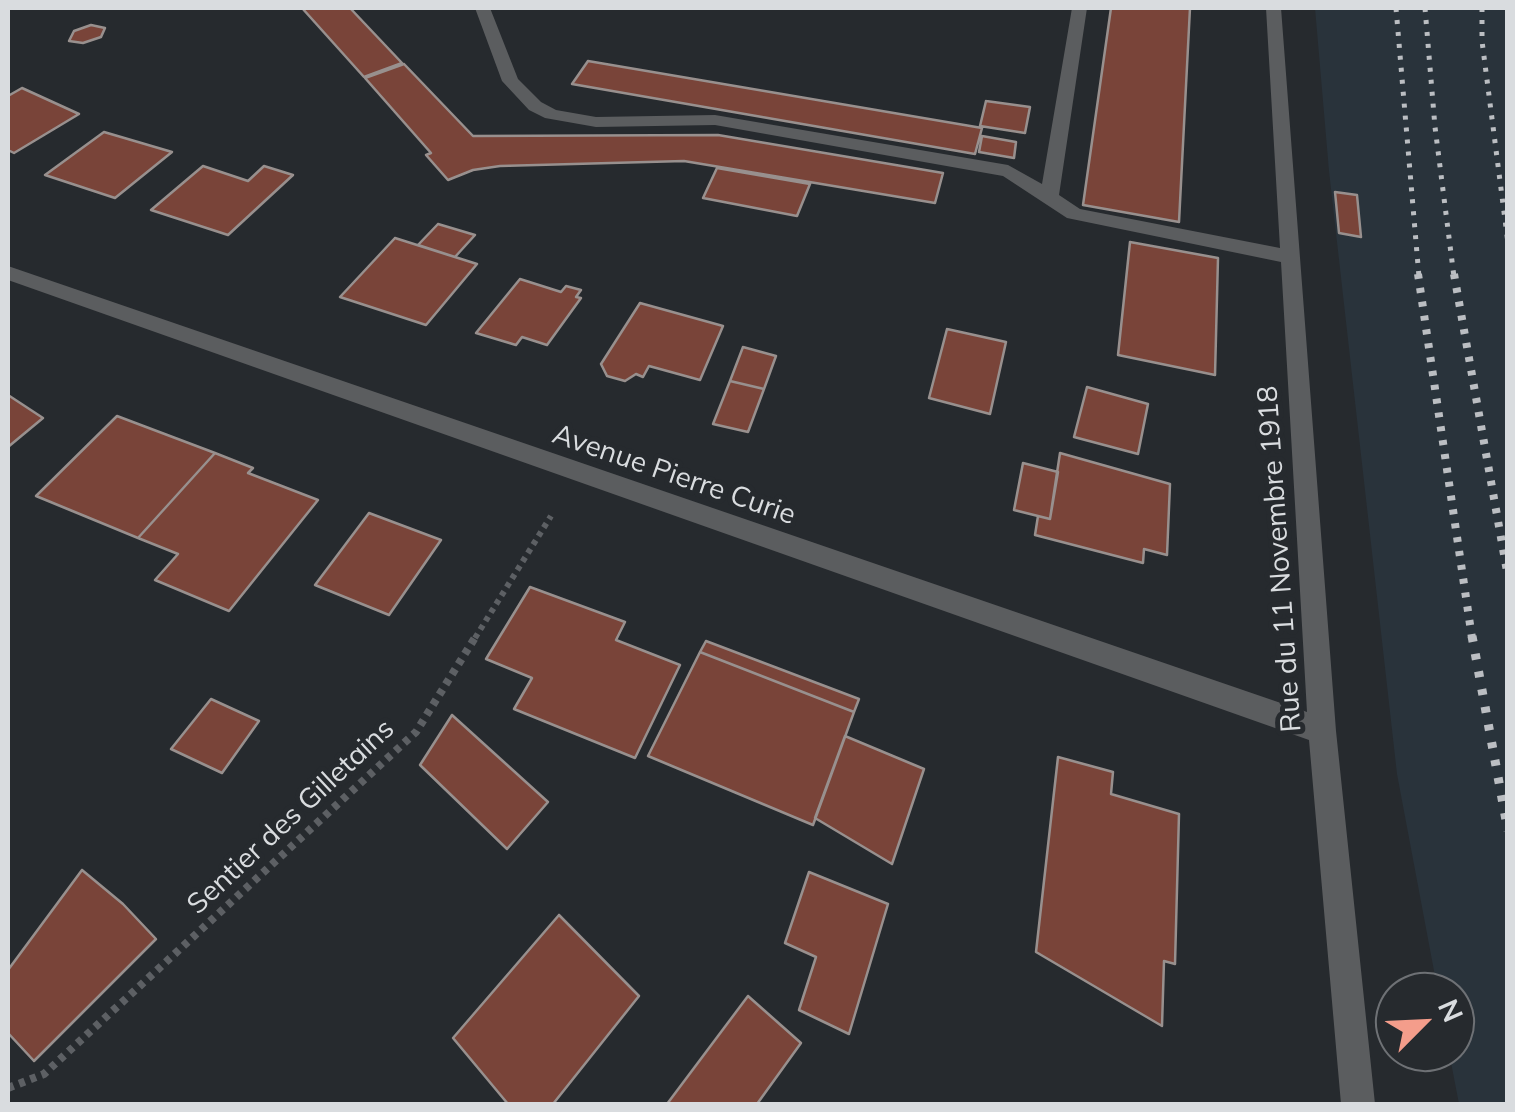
<!DOCTYPE html>
<html>
<head>
<meta charset="utf-8">
<style>
	body { margin:0 }
	#map { position:relative; width:1515px; height:1112px; overflow:hidden; background:#262a2e; font-family:Mulish,sans-serif }
	canvas { display:block }
	.frame { position:absolute; inset:0; border:10px solid #d9dcdf; pointer-events:none }
	.north { position:absolute; left:1375px; top:972px; width:100px; height:100px; box-sizing:border-box; background:#262a2e; border:2px solid #6e7175; border-radius:50%; rotate:66deg; font-size:28px; font-weight:700; line-height:40px; text-align:center; color:#d9dcdf }
	.north::after { content:''; display:block; margin:auto; width:35px; height:45px; background:#f49d8b; clip-path:polygon(50% 0,100% 100%,50% 72%,0 100%) }
</style>
</head>
<body>
<div id="map">
<canvas width="1515" height="1112"></canvas>
<div class="frame"></div>
<div class="north">N</div>
</div>
<script>
const context = document.querySelector('canvas').getContext('2d');
context.lineJoin = 'round';
function fill(path, color) {
  context.fillStyle = color;
  context.fill(path, 'evenodd');
}
function toPath(rows) {
  const path = new Path2D();
  for (const r of rows) {
    path.moveTo(r[0], r[1]);
    for (let i = 2; i < r.length; i += 2) path.lineTo(r[i], r[i + 1]);
  }
  return path;
}
function strokePath(path, color, width, dash) {
  context.strokeStyle = color;
  context.lineWidth = width;
  context.lineCap = dash ? 'butt' : 'round';
  context.setLineDash(dash || []);
  context.stroke(path);
}
function write(font, color, halo, rows, align = 'center') {
  context.font = font + ' Mulish,sans-serif';
  context.lineWidth = 10;
  context.setLineDash([]);
  context.textBaseline = 'middle';
  context.strokeStyle = halo;
  context.fillStyle = color;
  for (const [text, x, y, turn = 0] of rows) {
    context.save();
    context.translate(x, y);
    context.rotate((+turn || 0) * Math.PI / 180);
    context.textAlign = isNaN(turn) ? turn : align;
    if (halo) context.strokeText(text, 0, 0);
    context.fillText(text, 0, 0);
    context.restore();
  }
}
fill(toPath([
	[1315,8,1507,8,1507,1104,1459,1104,1449,1052,1455,1052,1455,992,1438,992,1397,774,1329,171]
]), '#29333b');
const building = toPath([
	[302,8,350,8,402,63,364,77,302,8],
	[1111,8,1190,8,1179,222,1083,205,1111,8],
	[91,25,105,28,101,37,83,43,69,41,74,31,91,25],
	[588,61,982,128,975,154,572,84,588,61],
	[404,64,473,136,718,135,943,173,935,203,684,161,500,166,473,170,448,180,426,155,431,153,365,78,404,64],
	[22,88,79,114,14,153,8,150,8,96,22,88],
	[986,101,1030,107,1025,133,980,126,986,101],
	[104,132,172,152,115,198,45,175,104,132],
	[982,136,1016,142,1014,158,979,152,982,136],
	[203,166,248,181,264,166,293,175,228,235,151,210,203,166],
	[717,168,810,184,797,216,703,198,717,168],
	[1335,192,1357,195,1361,237,1339,233,1335,192],
	[438,224,475,235,455,257,418,245,438,224],
	[395,238,477,264,426,325,340,297,395,238],
	[1130,242,1218,258,1215,375,1118,355,1130,242],
	[520,279,561,292,566,286,581,290,576,297,581,298,547,345,522,337,516,345,476,333,520,279],
	[640,303,723,326,700,380,649,366,643,377,636,374,625,381,607,376,601,364,640,303],
	[947,329,1006,342,990,414,929,398,947,329],
	[743,347,776,356,764,389,730,381,743,347],
	[730,381,764,389,748,432,713,424,730,381],
	[1087,387,1148,404,1138,454,1074,437,1087,387],
	[8,395,43,418,8,447,8,395],
	[117,416,215,453,138,538,36,496,117,416],
	[215,453,253,468,248,473,318,500,229,611,155,580,178,554,138,538,215,453],
	[1060,453,1170,484,1167,555,1144,549,1143,563,1035,535,1038,516,1050,519,1060,453],
	[1023,463,1058,472,1050,519,1014,510,1023,463],
	[369,513,441,540,389,615,315,585,369,513],
	[530,587,625,622,616,640,680,665,635,758,514,709,532,678,486,659,530,587],
	[706,641,859,699,854,712,700,652,706,641],
	[700,652,854,712,813,825,648,756,700,652],
	[211,699,259,721,222,773,171,749,211,699],
	[452,715,548,802,507,849,420,765,452,715],
	[845,736,924,769,892,864,815,818,845,736],
	[1058,757,1113,772,1111,794,1179,814,1175,964,1164,961,1162,1026,1036,952,1058,757],
	[82,870,123,904,156,939,34,1061,8,1033,8,970,82,870],
	[809,872,888,904,849,1034,799,1010,816,957,785,943,809,872],
	[559,915,639,996,553,1104,508,1104,453,1038,559,915],
	[748,996,801,1043,757,1104,667,1104,748,996]
]);
fill(building, '#794439');
strokePath(building, '#98908e', 2.5);
strokePath(toPath([
	[475,638,551,516]
]), '#5d6064', 6, [5, 5]);
strokePath(toPath([
	[8,1088,44,1074,416,732,476,636]
]), '#5d6064', 8, [6, 6]);
fill(toPath([
	[475,8,490,8,518,79,541,102,556,110,596,117,715,115,1008,165,1042,184,1072,8,1087,8,1059,195,1080,209,1280,248,1266,8,1281,8,1336,731,1375,1104,1341,1104,1309,740,8,280,8,266,1307,712,1281,262,1067,218,1003,176,715,125,596,127,545,118,529,110,502,81,475,8]
]), '#5b5d5f');
strokePath(toPath([
	[1396,8,1419,277],
	[1425,8,1435,127,1454,277],
	[1482,8,1482,41,1508,243]
]), '#bbbec2', 5, [4, 8]);
strokePath(toPath([
	[1418,274,1472,638],
	[1454,274,1508,577]
]), '#bbbec2', 8, [5, 9]);
strokePath(toPath([
	[1472,636,1508,831]
]), '#bbbec2', 9, [6, 12]);
write('28px', '#d9dcdf', '#262a2e', [
	["Avenue Pierre Curie",674,475,19],
	["Rue du 11 Novembre 1918",1280,559,-94],
	["Sentier des Gilletains",291,817,-43]
]);
</script>
</body>
</html>
